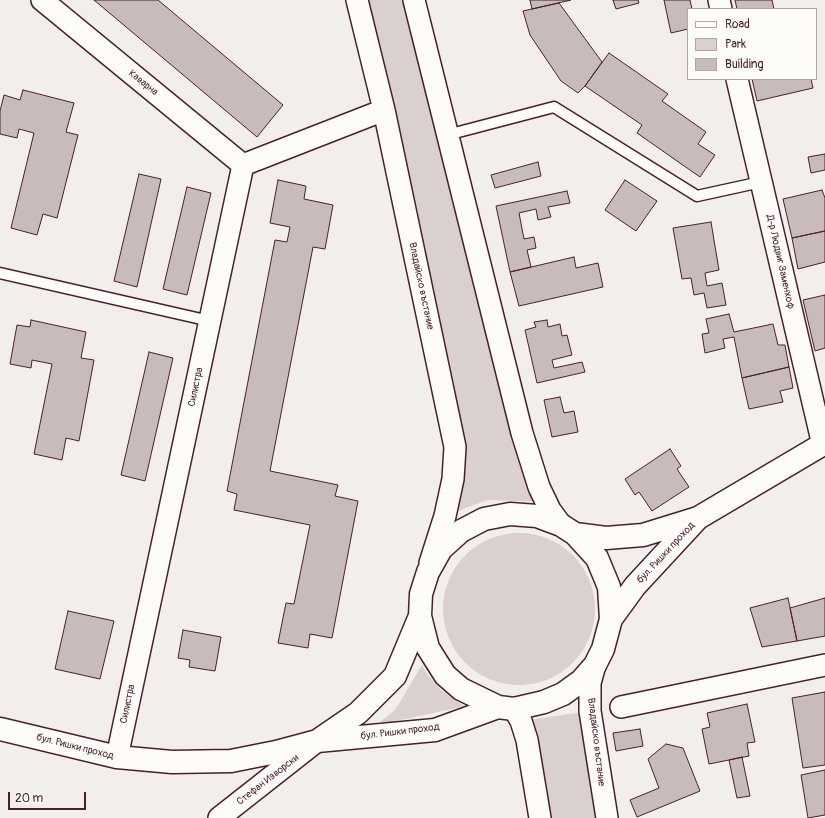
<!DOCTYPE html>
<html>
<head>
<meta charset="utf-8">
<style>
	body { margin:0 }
	#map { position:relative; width:825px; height:818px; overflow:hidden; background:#f2efeb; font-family:Pangolin,sans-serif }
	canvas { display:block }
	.legend { position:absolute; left:687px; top:8px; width:130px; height:72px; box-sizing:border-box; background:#fdfcf7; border:1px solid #b5a4a5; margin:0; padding:5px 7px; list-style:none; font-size:12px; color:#4a1f2b }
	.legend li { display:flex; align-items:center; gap:8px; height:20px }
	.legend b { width:20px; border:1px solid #b5a4a5 }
	.scale { position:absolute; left:8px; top:792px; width:78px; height:18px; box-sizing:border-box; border:2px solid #4a1f2b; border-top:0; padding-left:5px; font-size:12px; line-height:14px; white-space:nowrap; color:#4a1f2b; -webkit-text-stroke:3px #fdfcf7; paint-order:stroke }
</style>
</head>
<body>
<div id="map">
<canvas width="825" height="818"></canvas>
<ul class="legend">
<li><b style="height:5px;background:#fdfcf7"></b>Road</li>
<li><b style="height:11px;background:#d9d0cf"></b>Park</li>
<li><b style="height:11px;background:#c8bbbb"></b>Building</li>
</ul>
<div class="scale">20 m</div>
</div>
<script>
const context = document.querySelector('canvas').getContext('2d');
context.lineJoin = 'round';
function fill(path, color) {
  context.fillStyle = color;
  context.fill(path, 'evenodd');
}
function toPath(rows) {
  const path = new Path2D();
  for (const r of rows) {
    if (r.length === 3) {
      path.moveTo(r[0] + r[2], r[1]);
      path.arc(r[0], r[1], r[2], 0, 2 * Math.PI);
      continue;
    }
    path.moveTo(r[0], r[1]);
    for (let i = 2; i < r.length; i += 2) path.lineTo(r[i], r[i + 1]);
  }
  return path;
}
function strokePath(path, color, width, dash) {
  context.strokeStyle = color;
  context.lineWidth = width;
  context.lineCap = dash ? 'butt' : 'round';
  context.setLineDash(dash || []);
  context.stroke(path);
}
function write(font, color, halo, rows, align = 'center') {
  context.font = font + ' Pangolin,sans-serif';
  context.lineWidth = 3;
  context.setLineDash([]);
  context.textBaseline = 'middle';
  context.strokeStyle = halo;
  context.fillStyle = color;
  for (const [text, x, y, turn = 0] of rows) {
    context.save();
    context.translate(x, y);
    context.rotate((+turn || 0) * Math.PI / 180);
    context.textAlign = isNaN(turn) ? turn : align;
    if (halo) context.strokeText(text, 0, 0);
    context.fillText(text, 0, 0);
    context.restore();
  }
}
fill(toPath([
	[357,0,414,0,546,502,487,500,445,516,453,479],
	[519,609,76],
	[422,665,426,673,442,691,464,706,448,710,391,722,380,722,395,710],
	[590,711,607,818,540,818,521,721]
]), '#d9d0cf');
const building = toPath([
	[94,0,158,0,283,105,257,137,94,0],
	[530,0,571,0,532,9,530,0],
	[613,0,638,0,639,3,616,9,613,0],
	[664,0,690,0,692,9,688,9,688,29,671,33,664,0],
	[735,0,772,0,774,9,737,9,735,0],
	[559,3,602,62,585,86,578,93,561,81,530,35,523,11,559,3],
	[609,53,668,94,662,101,706,132,698,144,715,155,700,177,637,133,642,125,585,86,609,53],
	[752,79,811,79,813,88,757,101,752,79],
	[23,90,74,103,66,132,78,135,57,218,43,214,37,235,11,228,34,133,19,129,17,138,0,134,0,111,4,95,20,100,23,90],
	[825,154,825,170,811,173,808,157,825,154],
	[538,162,541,176,495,188,491,175,538,162],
	[139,174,161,179,137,287,114,281,139,174],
	[278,180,306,186,304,199,333,205,325,249,313,247,270,471,338,485,335,496,358,501,332,638,310,634,308,648,278,643,286,603,294,604,310,525,234,510,237,494,227,491,275,240,287,242,290,227,270,223,278,180],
	[625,180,657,201,636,231,605,210,625,180],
	[187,187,211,193,187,295,163,289,187,187],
	[822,190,825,198,825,231,792,238,783,199,822,190],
	[567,191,570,203,548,207,551,217,538,220,536,209,519,213,524,239,534,237,536,248,527,250,531,267,510,272,496,206,567,191],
	[711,222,719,270,705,273,707,286,722,283,726,305,707,308,704,293,694,295,691,278,682,279,673,228,711,222],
	[825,231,825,262,798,269,792,238,825,231],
	[574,257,576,268,598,263,603,287,519,306,510,272,574,257],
	[825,295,825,348,815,351,803,300,825,295],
	[729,314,734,332,773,324,778,345,785,345,789,367,742,378,734,337,723,339,725,348,705,353,702,334,709,333,706,319,729,314],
	[31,320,86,332,81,358,94,360,79,441,66,438,62,460,34,454,52,364,32,360,31,368,10,364,17,325,30,327,31,320],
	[547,320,548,327,560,324,562,336,567,335,572,355,552,360,554,368,582,362,585,372,537,383,525,330,536,327,534,322,547,320],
	[149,352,173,358,145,481,121,475,149,352],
	[789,367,793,388,780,391,783,402,749,409,742,378,789,367],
	[560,397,564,413,574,411,578,432,552,437,544,400,560,397],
	[670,449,681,466,677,469,689,487,652,511,639,492,635,495,625,479,670,449],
	[788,598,797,641,762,647,750,608,788,598],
	[825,598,825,636,797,641,790,608,825,598],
	[68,611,114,621,100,679,55,669,68,611],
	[183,630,221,637,215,671,189,667,190,660,178,658,183,630],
	[825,692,825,765,803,768,792,698,825,692],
	[747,704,755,742,747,743,749,756,709,764,702,729,710,727,707,713,747,704],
	[640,729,643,746,616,751,613,733,640,729],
	[666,744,683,748,700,791,637,817,630,800,659,788,648,759,666,744],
	[742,757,750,796,737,798,729,760,742,757],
	[825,770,825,815,808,818,801,775,825,770]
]);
fill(building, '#c8bbbb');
strokePath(building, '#4a1f2b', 1);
const service = toPath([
	[447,135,554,107,697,196,761,182],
	[0,273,210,321]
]);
const minor = toPath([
	[42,0,243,165],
	[357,0,384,110,455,447,453,479,445,516,430,563],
	[414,0,522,433,539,487,550,510,561,525],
	[719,0,721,9],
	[737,79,823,445],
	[595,665,590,683,590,711,607,818],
	[621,707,825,665],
	[514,709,521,721,527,740,540,818],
	[117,757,243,165,384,110],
	[219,818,317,741]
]);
const secondary = toPath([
	[575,534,597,558,609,587,611,619],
	[420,616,428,648,445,675,461,689,498,707],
	[0,729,117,757,172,762,231,761,276,752,317,741,435,730,498,707,514,709,544,702,563,694,581,681,595,665,603,649,611,619,635,586,698,518],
	[320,739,358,713,395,676,420,616,421,594,428,572,441,549,461,531,484,519,510,514,537,516,561,525,575,534,606,538,643,535,698,518,825,443]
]);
strokePath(service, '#4a1f2b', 13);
strokePath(minor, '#4a1f2b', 24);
strokePath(secondary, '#4a1f2b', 25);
strokePath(service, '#fdfcf7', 10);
strokePath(minor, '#fdfcf7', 21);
strokePath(secondary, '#fdfcf7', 22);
write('10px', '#4a1f2b', '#fdfcf7', [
	["Каварна",143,83,39],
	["Д-р Людвиг Заменхоф",780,262,77],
	["Владайско въстание",421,286,78],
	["Силистра",196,387,-78],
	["бул. Ришки проход",666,553,-47],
	["Силистра",128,704,-78],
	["бул. Ришки проход",400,732,-7],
	["Владайско въстание",596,742,83],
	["бул. Ришки проход",75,747,14],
	["Стефан Изворски",268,780,-38]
]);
</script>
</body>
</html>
